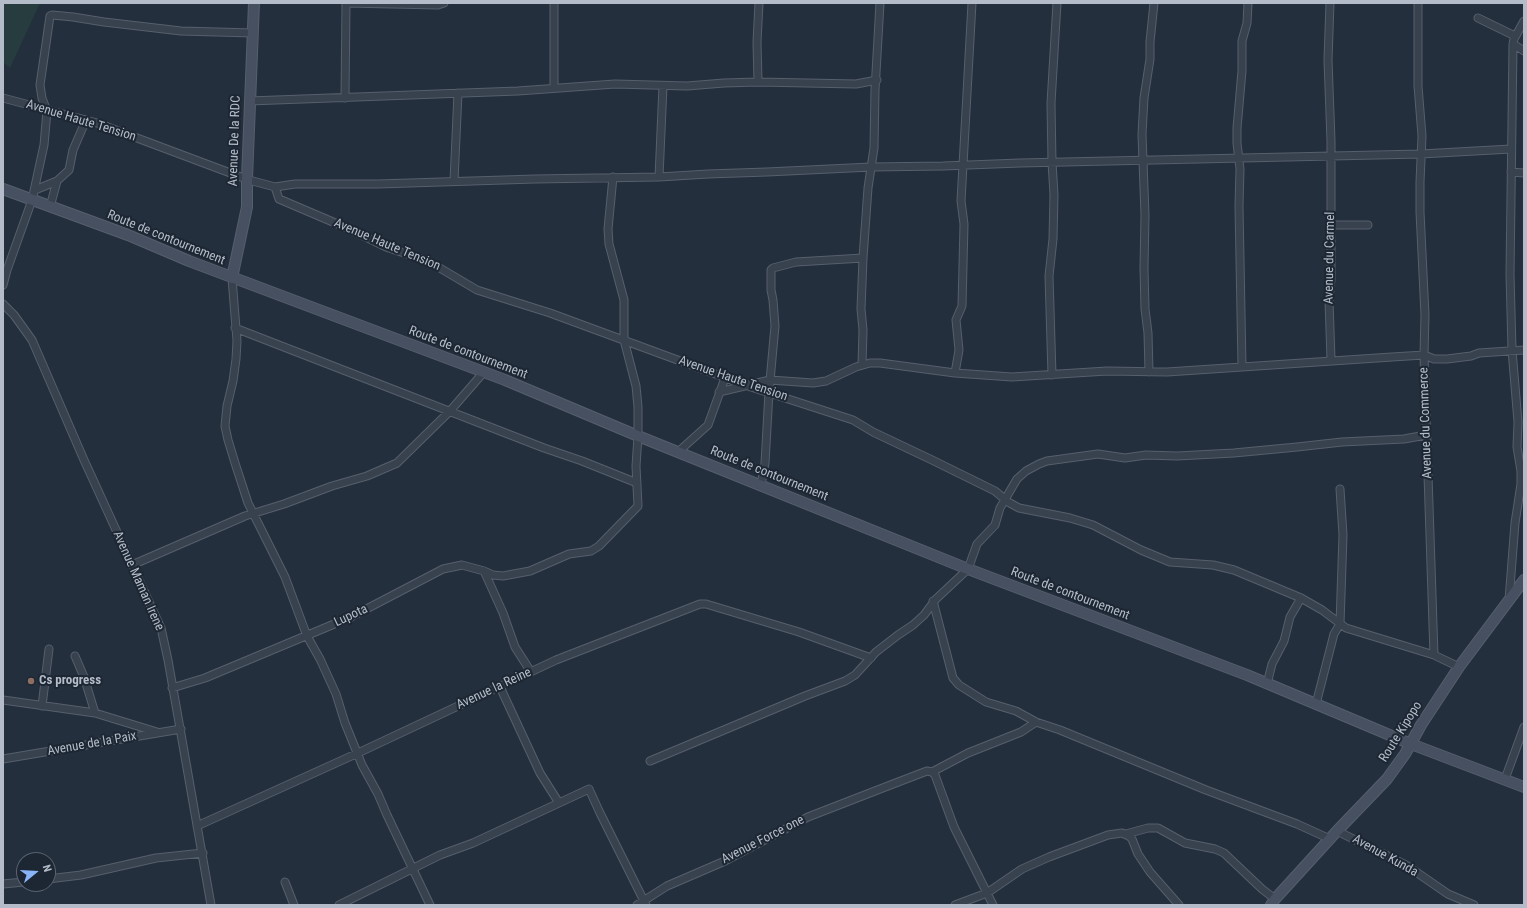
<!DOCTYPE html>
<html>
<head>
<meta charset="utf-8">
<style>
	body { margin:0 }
	#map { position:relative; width:1527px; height:908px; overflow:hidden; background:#242f3e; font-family:"Roboto Condensed",sans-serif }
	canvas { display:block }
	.frame { position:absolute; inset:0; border:4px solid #b4bcc9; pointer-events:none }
	.north { position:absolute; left:16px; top:852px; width:40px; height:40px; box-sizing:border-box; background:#1d2633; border:1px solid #59626f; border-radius:50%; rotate:72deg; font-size:11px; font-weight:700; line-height:16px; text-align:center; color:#b4bcc9 }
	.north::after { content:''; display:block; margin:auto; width:14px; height:18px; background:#8ab4f8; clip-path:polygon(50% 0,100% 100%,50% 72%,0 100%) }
</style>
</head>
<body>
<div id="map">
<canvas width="1527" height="908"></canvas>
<div class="frame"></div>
<div class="north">N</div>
</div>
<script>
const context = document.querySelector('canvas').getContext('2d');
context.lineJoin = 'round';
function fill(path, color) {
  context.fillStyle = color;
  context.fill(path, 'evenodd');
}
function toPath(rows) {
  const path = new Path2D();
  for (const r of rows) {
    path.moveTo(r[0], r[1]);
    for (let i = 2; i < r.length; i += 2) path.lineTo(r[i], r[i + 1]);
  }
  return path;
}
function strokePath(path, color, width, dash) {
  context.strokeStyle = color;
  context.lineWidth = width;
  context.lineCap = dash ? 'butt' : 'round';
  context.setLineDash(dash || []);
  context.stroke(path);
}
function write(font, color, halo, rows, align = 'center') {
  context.font = font + ' "Roboto Condensed",sans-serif';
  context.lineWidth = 4;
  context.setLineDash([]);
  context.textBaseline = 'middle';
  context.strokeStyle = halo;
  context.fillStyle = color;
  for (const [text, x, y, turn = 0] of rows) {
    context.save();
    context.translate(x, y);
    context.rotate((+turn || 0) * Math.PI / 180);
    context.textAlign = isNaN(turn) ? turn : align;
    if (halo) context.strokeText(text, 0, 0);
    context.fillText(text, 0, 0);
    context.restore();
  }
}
fill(toPath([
	[3,3,40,3,10,68,3,62]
]), '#263c3f');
const street = toPath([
	[346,3,438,5,444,3],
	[1330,3,1328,60,1331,141,1331,279,1329,300,1331,360],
	[1418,3,1418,86,1422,136,1420,182,1420,212,1425,315,1424,355,1434,655],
	[1478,18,1515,36],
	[1513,44,1524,51],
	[758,82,757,42,759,3],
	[554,88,554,3],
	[3,98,97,123,249,180,275,187,279,199,347,228,386,247,428,261,477,290,550,313,748,386,853,420,873,432,932,460,995,491,1008,502,1019,508,1070,518,1093,525,1141,550,1170,562,1213,565,1234,570,1301,598,1322,610,1346,628,1434,655,1459,667],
	[345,98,346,3],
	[249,101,518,91,615,84,687,86,724,83,758,82,856,84,877,80],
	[1511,172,1524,173],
	[659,177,663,86],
	[454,181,458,93],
	[275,187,295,184,378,184,535,179,659,177,708,174,767,172,871,167,943,166,1020,163,1421,154,1511,149],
	[35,190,57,181,69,170,73,150,86,120],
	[50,207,57,181],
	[1330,225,1368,225],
	[232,278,237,341,236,359,233,381,227,406,225,426,228,440,235,463,248,503,285,577,307,636,320,659,336,694,345,723,362,765,378,794,387,815,430,905],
	[3,285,7,270,32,200,44,145,47,111,42,98,40,85,50,16,52,15,73,17,104,22,181,31,253,33],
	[3,304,14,315,32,340,84,460,161,628,168,660,211,905],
	[235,328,544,448,582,461,637,483],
	[862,365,863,330,861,309,863,258],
	[1242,367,1239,206,1240,169,1237,143,1237,128,1242,71,1242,41,1247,23,1248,3],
	[1149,372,1148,333,1145,309,1144,268,1145,215,1142,134,1144,98,1150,59,1150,42,1154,3],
	[955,373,959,350,956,320,962,306,964,224,961,201,972,3],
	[1052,375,1049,276,1053,239,1054,195,1052,162,1051,103,1057,3],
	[719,392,770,380,813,383,826,381,856,367,870,363,880,363,955,373,1012,377,1107,371,1167,372,1392,357,1424,355,1434,359,1447,359,1471,356,1479,353,1524,350],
	[678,452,708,425,725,378],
	[761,485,765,463,769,392,775,326,773,300,771,290,771,270,773,268,796,262,863,258,868,188,874,148,875,90,880,3],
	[132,565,245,516,284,504,332,486,367,476,397,463,450,411,483,373],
	[484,571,503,613,515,647,531,672],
	[1509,600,1515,523,1521,484,1521,471,1517,447,1518,422,1512,350,1510,274,1513,44,1514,39,1524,21],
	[933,601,953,678,959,685,986,702,1016,711,1036,722,1060,730,1206,790,1297,824,1330,839],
	[75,656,84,677,95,713],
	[1267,684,1272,664,1284,641,1290,617,1301,598],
	[500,687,540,773,559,803],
	[172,688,205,678,351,617,443,569,462,565,484,571,493,575,503,576,530,571,569,554,591,551,599,546,638,506,636,466,638,436,638,407,636,386,624,340,624,300,609,244,608,229,613,177],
	[3,700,95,713,157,732],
	[1316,704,1334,634,1340,624,1343,535,1340,489],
	[42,706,49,649],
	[3,759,181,729],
	[650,761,805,696,845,681,855,675,876,652,898,635,913,625,924,615,936,599,968,569,977,544,995,525,1000,508,1017,479,1026,471,1039,464,1047,461,1098,454,1125,458,1146,455,1177,456,1234,453,1297,447,1342,442,1404,439,1426,435],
	[932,772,935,775,954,827,993,905],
	[1505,779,1524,727],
	[197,826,358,753,556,660,700,604,706,604,799,632,871,658],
	[1337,831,1406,865,1448,894,1474,905],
	[1126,834,1148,828,1158,828,1185,843,1215,849,1224,853,1262,889,1275,899],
	[48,879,81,875,156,858,203,853],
	[285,882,294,905],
	[3,884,24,882],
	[339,905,440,855,473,843,589,789,600,813,646,905],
	[637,905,667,886,725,861,808,817,893,784,927,771,932,772,968,753,1021,732,1036,722],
	[955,905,987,893,1022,869,1049,857,1108,835,1122,833,1129,836,1132,839,1138,854,1150,872,1179,905]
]);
const secondary = toPath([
	[3,189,128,235,189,261,505,380,638,436,968,569,1247,675,1411,744,1524,787],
	[232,278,247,207,247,179,254,3],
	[1271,905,1275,899,1337,831,1387,779,1405,754,1421,725,1459,667,1524,580]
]);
strokePath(street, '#565f6c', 9);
strokePath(secondary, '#565f6c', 12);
strokePath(street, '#38414e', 7);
strokePath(secondary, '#465061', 10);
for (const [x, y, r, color] of [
	[31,681,4,"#8d6e63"]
]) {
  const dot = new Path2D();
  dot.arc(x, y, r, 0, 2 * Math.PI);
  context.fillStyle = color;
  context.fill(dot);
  strokePath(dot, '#1d2633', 1.5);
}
write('13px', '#b4bcc9', '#1d2633', [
	["Avenue Haute Tension",81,121,17],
	["Avenue De la RDC",235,141,-88],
	["Route de contournement",166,238,22],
	["Avenue Haute Tension",387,245,23],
	["Avenue du Carmel",1330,258,-89],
	["Route de contournement",468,353,21],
	["Avenue Haute Tension",733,379,19],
	["Avenue du Commerce",1426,423,-92],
	["Route de contournement",769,474,22],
	["Avenue Maman Irene",138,581,66],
	["Route de contournement",1070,594,21],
	["Lupota",351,616,-25],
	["Avenue la Reine",494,689,-25],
	["Route Kipopo",1401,732,-58],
	["Avenue de la Paix",92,744,-10],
	["Avenue Force one",763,840,-27],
	["Avenue Kunda",1385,856,29]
]);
write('bold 13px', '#b4bcc9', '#1d2633', [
	["Cs progress",39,681]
], 'left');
</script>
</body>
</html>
